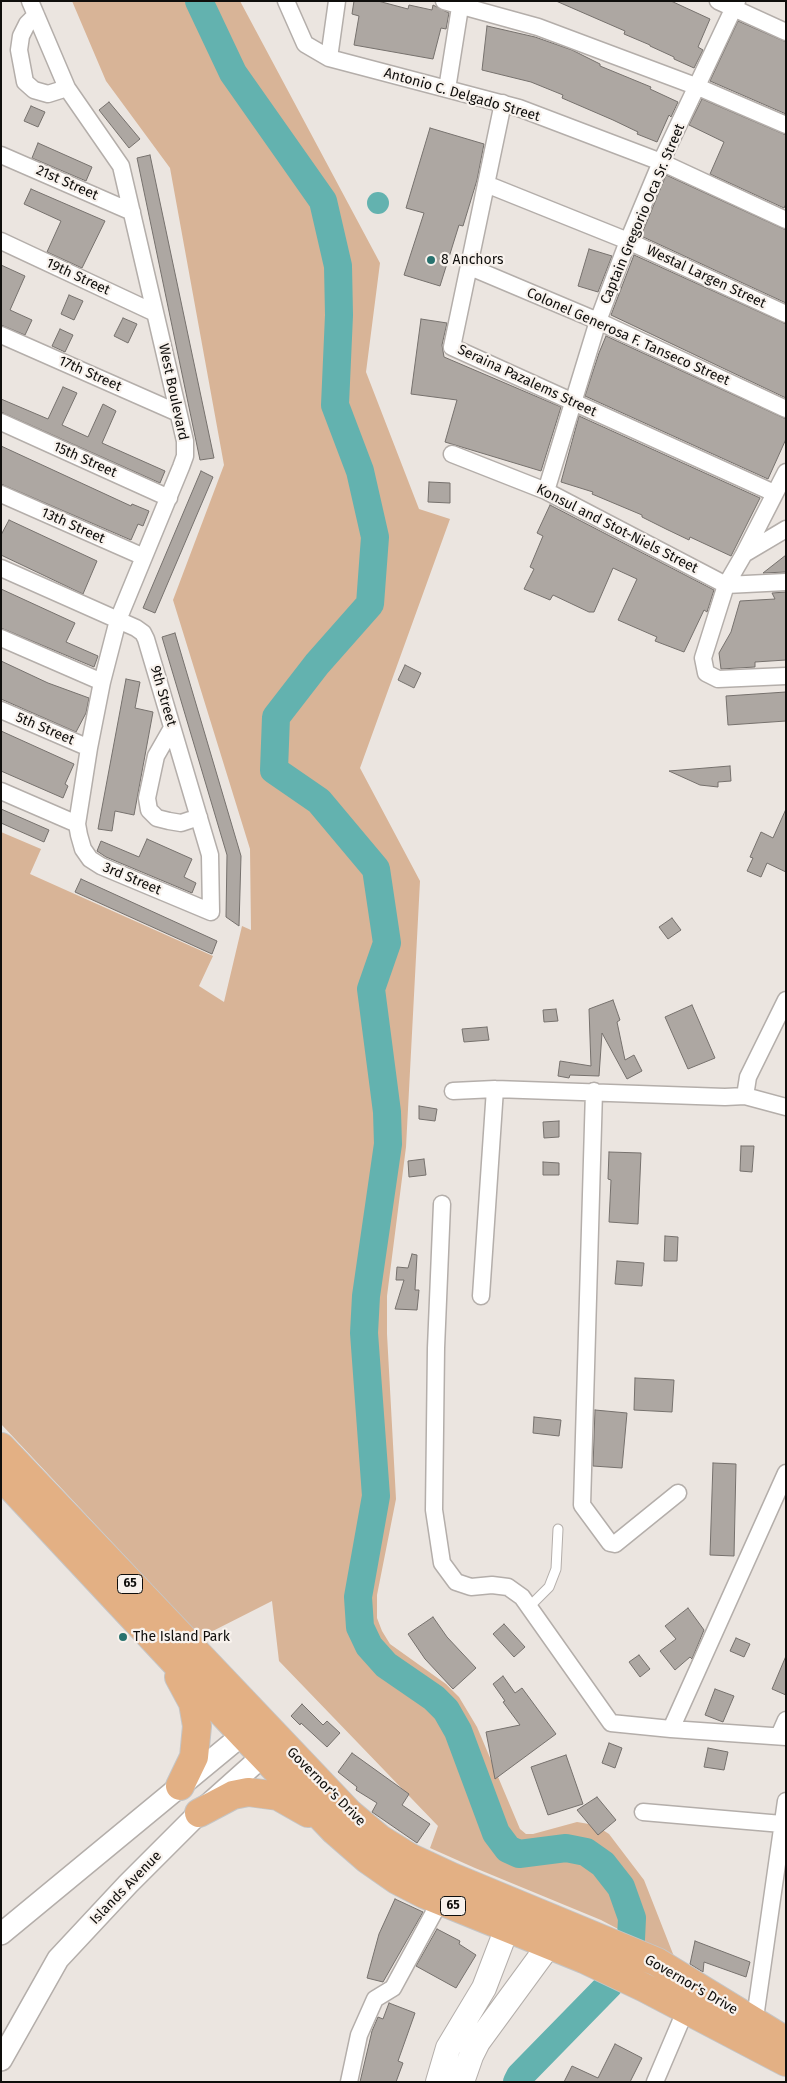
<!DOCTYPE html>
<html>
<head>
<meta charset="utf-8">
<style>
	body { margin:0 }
	#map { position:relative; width:787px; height:2083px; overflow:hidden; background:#ebe5e0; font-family:"Fira Sans",sans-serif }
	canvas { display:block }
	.frame { position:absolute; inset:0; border:2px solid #0f0e0c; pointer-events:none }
</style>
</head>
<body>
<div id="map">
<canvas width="787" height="2083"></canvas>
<div class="frame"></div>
</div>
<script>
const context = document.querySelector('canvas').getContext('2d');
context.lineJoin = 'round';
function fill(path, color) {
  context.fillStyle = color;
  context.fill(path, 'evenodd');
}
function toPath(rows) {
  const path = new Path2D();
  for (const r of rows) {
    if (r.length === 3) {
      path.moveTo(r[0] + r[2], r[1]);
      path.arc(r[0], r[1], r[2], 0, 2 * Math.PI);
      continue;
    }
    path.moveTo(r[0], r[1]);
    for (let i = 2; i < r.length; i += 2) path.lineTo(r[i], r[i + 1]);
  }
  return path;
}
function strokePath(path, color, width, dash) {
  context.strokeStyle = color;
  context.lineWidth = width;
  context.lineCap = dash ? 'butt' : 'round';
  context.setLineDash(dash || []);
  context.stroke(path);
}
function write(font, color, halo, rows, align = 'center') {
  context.font = font + ' "Fira Sans",sans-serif';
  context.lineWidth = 4.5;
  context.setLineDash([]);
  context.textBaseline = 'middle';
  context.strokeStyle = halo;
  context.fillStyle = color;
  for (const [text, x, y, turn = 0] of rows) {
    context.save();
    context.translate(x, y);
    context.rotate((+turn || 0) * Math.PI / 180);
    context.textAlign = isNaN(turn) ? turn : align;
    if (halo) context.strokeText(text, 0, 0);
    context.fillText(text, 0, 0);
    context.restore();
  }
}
fill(toPath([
	[72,1,240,1,380,263,366,372,419,509,450,519,360,768,420,881,406,1147,387,1296,387,1334,396,1499,377,1595,377,1618,382,1631,390,1644,446,1684,459,1697,477,1727,520,1829,526,1834,533,1834,577,1822,595,1825,609,1834,644,1880,675,1959,601,1920,475,1868,430,1848,438,1826,279,1661,272,1601,201,1637,1,1424,1,832,41,849,30,874,213,956,199,986,224,1002,242,926,251,930,250,849,173,600,224,465,170,168,106,81]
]), '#d8b497');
fill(toPath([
	[378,203,11]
]), '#63b2af');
strokePath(toPath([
	[199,1,233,73,323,201,338,266,339,315,335,405,360,471,375,537,370,604,317,664,276,717,274,770,319,801,376,869,387,943,371,989,387,1112,388,1144,366,1296,364,1333,376,1496,358,1597,360,1627,369,1646,386,1665,434,1698,446,1710,458,1731,496,1833,508,1849,519,1854,566,1848,586,1852,603,1864,621,1887,632,1918,631,1939,609,1985,520,2076,517,2082]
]), '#63b2af', 28);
const building = toPath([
	[354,1,378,1,408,9,409,5,432,10,433,5,449,13,446,29,441,28,433,59,354,45,359,16,352,14,354,1],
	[556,1,671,1,710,19,698,47,703,50,694,68,674,59,674,57,650,46,650,45,624,34,625,31,556,1],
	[738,21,786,42,786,114,710,81,738,21],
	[487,26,535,37,572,50,600,64,600,66,651,87,650,89,678,102,671,117,669,115,657,142,637,134,638,132,613,120,562,98,563,95,531,82,482,70,487,26],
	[702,99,786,135,786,204,784,208,710,174,724,142,689,125,702,99],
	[109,102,140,139,129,148,99,110,109,102],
	[31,106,45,112,38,127,24,121,31,106],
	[430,128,484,144,477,180,463,226,459,225,440,286,404,275,424,213,406,208,430,128],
	[38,143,92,167,86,181,32,158,38,143],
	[150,155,214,458,200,460,137,158,150,155],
	[666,175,786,230,786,303,641,236,666,175],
	[31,189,105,221,82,268,47,252,61,221,24,204,31,189],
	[589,249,612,256,598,292,578,286,589,249],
	[634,255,786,324,786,398,611,315,634,255],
	[1,265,25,276,10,310,32,320,25,335,1,325,1,265],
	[69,295,83,301,74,320,61,314,69,295],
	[123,318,137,324,128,343,114,336,123,318],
	[421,319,447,323,442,345,444,357,561,407,541,471,445,442,457,400,411,394,421,319],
	[60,329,73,335,65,352,52,346,60,329],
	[606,336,786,419,786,439,768,479,585,396,599,353,606,336],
	[63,387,77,393,62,425,88,437,103,404,116,411,102,443,165,471,160,483,1,412,1,399,48,419,63,387],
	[579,416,760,498,731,556,690,537,689,540,666,529,642,517,642,515,592,494,593,492,561,482,579,416],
	[1,446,131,506,132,504,149,511,143,526,138,524,131,540,1,484,1,446],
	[201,471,213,477,155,613,143,608,201,471],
	[429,482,450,483,450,503,428,502,429,482],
	[550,505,714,590,707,612,704,610,684,652,655,641,657,637,618,620,637,579,613,568,594,612,589,612,553,595,550,600,524,589,534,569,530,567,543,536,537,533,550,505],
	[9,520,97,561,83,594,1,555,1,535,9,520],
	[786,555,786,572,763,573,786,555],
	[1,589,75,623,66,642,98,656,94,667,1,628,1,589],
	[786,592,786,660,755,662,755,667,721,669,719,653,731,632,740,601,775,599,772,593,786,592],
	[175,633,241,856,239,926,226,917,227,855,162,637,175,633],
	[1,661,48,683,89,698,86,713,76,732,1,699,1,661],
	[405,665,421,673,414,688,398,680,405,665],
	[126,679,140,682,135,708,153,712,134,815,115,811,112,831,98,829,126,679],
	[786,692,786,721,728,725,726,696,786,692],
	[1,731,74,764,65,784,68,786,63,798,1,771,1,731],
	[730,766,731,781,718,782,718,787,700,785,669,771,730,766],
	[1,809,49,830,44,842,1,823,1,809],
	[786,809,786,872,767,863,761,877,747,871,753,858,750,857,761,832,773,838,786,809],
	[147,839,192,859,184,877,196,883,192,893,106,857,97,851,101,841,139,857,147,839],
	[81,879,217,941,212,954,75,892,81,879],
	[672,918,681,930,668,939,659,927,672,918],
	[613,1000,620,1020,617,1022,625,1060,634,1055,642,1071,627,1079,602,1033,599,1076,570,1075,569,1078,558,1076,560,1061,591,1066,589,1009,613,1000],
	[692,1005,715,1058,688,1069,665,1017,692,1005],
	[556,1009,558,1021,544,1022,543,1010,556,1009],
	[487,1027,489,1040,464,1042,462,1029,487,1027],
	[419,1106,437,1109,435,1121,419,1119,419,1106],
	[559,1121,559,1137,544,1138,543,1122,559,1121],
	[741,1146,754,1146,752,1172,740,1171,741,1146],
	[609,1152,641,1153,638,1224,609,1222,611,1180,608,1179,609,1152],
	[424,1159,426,1175,409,1177,408,1161,424,1159],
	[543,1162,559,1163,559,1175,543,1175,543,1162],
	[665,1236,678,1237,677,1261,664,1261,665,1236],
	[412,1254,417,1255,415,1290,419,1290,417,1310,395,1309,404,1280,396,1280,397,1267,408,1268,412,1254],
	[617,1261,644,1263,642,1286,615,1284,617,1261],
	[635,1378,674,1380,672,1412,634,1410,635,1378],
	[595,1410,627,1413,622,1468,593,1466,595,1410],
	[534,1417,561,1420,559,1436,533,1433,534,1417],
	[713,1463,736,1464,734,1556,710,1555,713,1463],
	[688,1608,704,1630,692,1659,690,1657,675,1670,660,1651,676,1639,665,1626,688,1608],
	[433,1617,447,1637,476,1668,453,1689,425,1659,408,1634,433,1617],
	[504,1624,525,1647,514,1657,493,1634,504,1624],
	[736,1638,750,1644,744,1657,730,1651,736,1638],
	[639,1655,650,1669,640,1677,629,1662,639,1655],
	[786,1656,786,1695,772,1689,786,1656],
	[503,1676,515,1693,522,1688,556,1734,495,1779,486,1732,520,1725,503,1702,505,1701,493,1684,503,1676],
	[715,1689,734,1696,723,1722,705,1715,715,1689],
	[302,1704,323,1725,327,1721,340,1733,327,1747,301,1723,300,1725,291,1716,302,1704],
	[609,1743,622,1748,615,1768,602,1763,609,1743],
	[708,1748,728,1752,724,1770,704,1767,708,1748],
	[352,1753,409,1794,402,1805,430,1824,417,1843,372,1812,377,1803,356,1790,357,1787,338,1772,352,1753],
	[566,1755,583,1804,548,1815,531,1767,566,1755],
	[597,1797,616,1820,598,1835,577,1810,597,1797],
	[395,1899,423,1912,383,1982,367,1978,379,1934,395,1899],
	[437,1929,460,1941,459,1944,476,1955,456,1988,416,1966,437,1929],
	[695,1941,750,1962,746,1977,704,1962,703,1972,690,1964,695,1941],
	[389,2003,415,2013,398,2061,403,2063,396,2082,360,2082,372,2031,378,2017,383,2019,389,2003],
	[615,2044,642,2058,630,2082,564,2082,572,2066,598,2078,615,2044]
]);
fill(building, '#ada7a2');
strokePath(building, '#76716d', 1);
const service = toPath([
	[528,1608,549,1587,556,1569,558,1529]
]);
const minor = toPath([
	[286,1,305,44,329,58,519,108,661,162,786,220],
	[444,1,538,27,698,87,786,125],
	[718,1,786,32],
	[36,15,27,24,21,36,19,50,25,82,34,90,48,94,67,88],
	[329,58,337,1],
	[447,89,461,1],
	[503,103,452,347,774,493],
	[1,155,132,212],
	[486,184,628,241,786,314],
	[1,241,155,313],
	[470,267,598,321,786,409],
	[1,335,178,413],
	[1,422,169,498],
	[452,454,546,491,726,585,786,582],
	[786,472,744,554,726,585,703,658,706,673,718,679,786,676],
	[546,491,598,321,628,241,661,162,737,1],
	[1,494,144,557],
	[744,554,786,529],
	[1,568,136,628,143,633,146,639,210,855,211,912,101,866,90,859,83,849,79,835,77,824,89,748,102,682,118,620,181,467,185,456,185,441,121,166,67,88,30,1],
	[1,638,102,682],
	[1,710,89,748],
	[172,728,156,756,147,798,149,810,157,818,169,821,181,823,199,817],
	[1,791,77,824],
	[453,1091,495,1089,725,1097,745,1096,786,1107],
	[594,1091,582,1505,610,1543,615,1544,678,1493],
	[745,1096,748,1077,786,1000],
	[442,1204,436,1348,434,1510,442,1563,456,1582,471,1587,492,1585,508,1587,522,1597,611,1723,671,1729,786,1737],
	[481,1296,495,1089],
	[671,1729,786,1473],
	[779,1736,786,1720],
	[643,1812,782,1824],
	[747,2027,756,2011,786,1801],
	[349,2082,359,2035,375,1999,393,1988,444,1894],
	[655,2082,686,2009]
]);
const tertiary = toPath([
	[1,1934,253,1726],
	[1,2060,58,1959,128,1884,199,1813,274,1746]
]);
const secondary = toPath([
	[438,2082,448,2048,484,1988,507,1928],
	[462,2082,471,2056,478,2042,549,1945]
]);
const trunk = toPath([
	[1,1447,349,1813,380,1839,409,1857,452,1877,657,1962,786,2041],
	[1,1476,243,1735,335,1831,367,1859,397,1880,424,1894,584,1959,645,1988,786,2062],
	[179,1677,193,1703,197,1726,194,1757,180,1786],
	[199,1813,233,1795,248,1792,278,1796,308,1813]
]);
strokePath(service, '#b4aeaa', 11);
strokePath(minor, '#b4aeaa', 19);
strokePath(tertiary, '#b4aeaa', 24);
strokePath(secondary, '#b4aeaa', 26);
strokePath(trunk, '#c5c5c5', 30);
strokePath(service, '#fff', 9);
strokePath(minor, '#fff', 16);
strokePath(tertiary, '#fff', 21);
strokePath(secondary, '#fff', 24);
strokePath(trunk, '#e3b084', 28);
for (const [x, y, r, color] of [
	[431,260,5,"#28726f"],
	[123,1637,5,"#28726f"]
]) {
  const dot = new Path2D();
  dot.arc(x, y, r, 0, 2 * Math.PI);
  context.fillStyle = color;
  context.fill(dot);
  strokePath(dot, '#f8f2ed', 2);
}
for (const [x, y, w] of [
	[130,1584,25],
	[453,1906,25]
]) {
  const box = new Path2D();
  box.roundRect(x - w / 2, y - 9.5, w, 19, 4);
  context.fillStyle = '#f8f2ed';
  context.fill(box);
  strokePath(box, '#0f0e0c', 1);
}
write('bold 12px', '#0f0e0c', null, [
	["65",130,1584],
	["65",453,1906]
]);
write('14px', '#0f0e0c', '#f8f2ed', [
	["Antonio C. Delgado Street",462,95,16],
	["21st Street",67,183,24],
	["Captain Gregorio Oca Sr. Street",643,214,-67],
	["19th Street",78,277,25],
	["Westal Largen Street",706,277,25],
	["Colonel Generosa F. Tanseco Street",628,337,24],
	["17th Street",90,374,24],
	["Seraina Pazalems Street",527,381,25],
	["West Boulevard",173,392,78],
	["15th Street",85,460,24],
	["13th Street",73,526,24],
	["Konsul and Stot-Niels Street",617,529,27],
	["9th Street",163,696,74],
	["5th Street",45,729,23],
	["3rd Street",132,879,23],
	["Governor's Drive",326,1787,45],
	["Islands Avenue",126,1888,-46],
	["Governor's Drive",691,1985,30]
]);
write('14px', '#0f0e0c', '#f8f2ed', [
	["8 Anchors",441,260],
	["The Island Park",133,1637]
], 'left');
</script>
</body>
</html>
